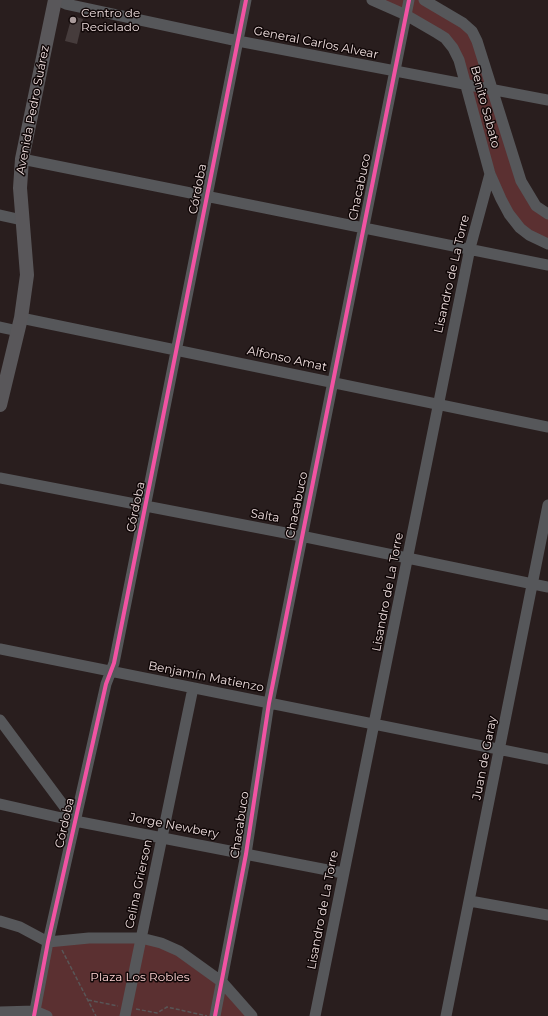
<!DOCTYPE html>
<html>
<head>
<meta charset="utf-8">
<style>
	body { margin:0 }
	canvas { display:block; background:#291e1e }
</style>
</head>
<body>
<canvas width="548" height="1016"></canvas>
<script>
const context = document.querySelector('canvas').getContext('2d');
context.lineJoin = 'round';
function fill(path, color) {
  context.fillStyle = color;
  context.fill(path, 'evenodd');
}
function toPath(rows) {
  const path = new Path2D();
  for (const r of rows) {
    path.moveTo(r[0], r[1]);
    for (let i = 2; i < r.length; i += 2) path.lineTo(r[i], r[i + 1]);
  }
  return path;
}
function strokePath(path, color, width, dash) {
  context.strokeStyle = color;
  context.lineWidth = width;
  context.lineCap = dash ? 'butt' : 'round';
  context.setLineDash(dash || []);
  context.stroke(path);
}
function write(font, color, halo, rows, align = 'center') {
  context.font = font + ' Montserrat,sans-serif';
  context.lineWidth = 3;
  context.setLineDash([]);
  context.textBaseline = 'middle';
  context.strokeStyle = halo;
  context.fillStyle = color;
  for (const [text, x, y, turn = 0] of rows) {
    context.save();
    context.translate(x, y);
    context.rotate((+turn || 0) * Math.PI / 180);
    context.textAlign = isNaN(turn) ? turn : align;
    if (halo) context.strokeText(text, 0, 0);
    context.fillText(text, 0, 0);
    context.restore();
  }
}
fill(toPath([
	[372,0,424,0,472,31,521,181,548,214,548,244,509,214,453,48],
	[141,938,179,951,252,1016,47,1016,35,1011,48,942]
]), '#5b3031');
fill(toPath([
	[72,16,83,19,77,44,65,41]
]), '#463c3c');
strokePath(toPath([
	[62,950,96,1016],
	[88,1000,118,1006],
	[136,1009,157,1013,167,1007,207,1016]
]), '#595657', 1.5, [4, 2]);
strokePath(toPath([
	[57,0,66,4,238,41,548,100],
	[372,0,406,15,437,33,445,38,453,48,459,60,490,174,501,199,509,214,520,228,529,235,548,244],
	[424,0,463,23,472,31,477,41,521,181,536,206,548,214],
	[22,159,548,265],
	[0,215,22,220],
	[21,318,548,427],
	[0,327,18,331],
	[0,478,301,536,548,587],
	[0,649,548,759],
	[0,720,75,821],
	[0,804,75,821,343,873],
	[470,901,548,915],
	[0,921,20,927,48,942,89,938,141,938,161,943,179,951,222,982,252,1016],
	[0,1012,35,1011,47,1016],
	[34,1016,48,942,106,684,114,663,246,0],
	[125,1016,193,688],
	[215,1016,246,854,269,703,409,0],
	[315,1016,470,248,490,174],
	[446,1016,548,505]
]), '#56575a', 11);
strokePath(toPath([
	[0,405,21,318,27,275,20,188,22,159,55,0]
]), '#59575a', 14);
strokePath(toPath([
	[34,1016,48,942,106,684,114,663,246,0],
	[215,1016,246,854,269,703,409,0]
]), '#f153a3', 4);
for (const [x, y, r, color] of [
	[73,20,4,"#a99b9b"]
]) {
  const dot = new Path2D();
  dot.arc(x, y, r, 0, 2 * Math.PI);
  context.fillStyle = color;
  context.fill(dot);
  strokePath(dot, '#100707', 1.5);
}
write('12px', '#eedede', '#100707', [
	["Centro de",81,13],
	["Reciclado",81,27]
], 'left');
write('12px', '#eedede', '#100707', [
	["General Carlos Alvear",316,43,11],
	["Benito Sabato",485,107,75],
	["Avenida Pedro Suárez",33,110,-79],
	["Chacabuco",360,187,-78],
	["Córdoba",198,189,-79],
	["Lisandro de La Torre",452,274,-77],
	["Alfonso Amat",287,359,12],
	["Chacabuco",297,505,-78],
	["Córdoba",136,507,-78],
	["Salta",265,516,10],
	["Lisandro de La Torre",388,592,-79],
	["Benjamín Matienzo",206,677,11],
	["Juan de Garay",485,758,-79],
	["Córdoba",65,823,-77],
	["Chacabuco",240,825,-81],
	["Jorge Newbery",174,826,11],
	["Celina Grierson",139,884,-78],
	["Lisandro de La Torre",323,910,-79]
]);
write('12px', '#ffd4d4', '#100707', [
	["Plaza Los Robles",140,977]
]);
</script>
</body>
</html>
